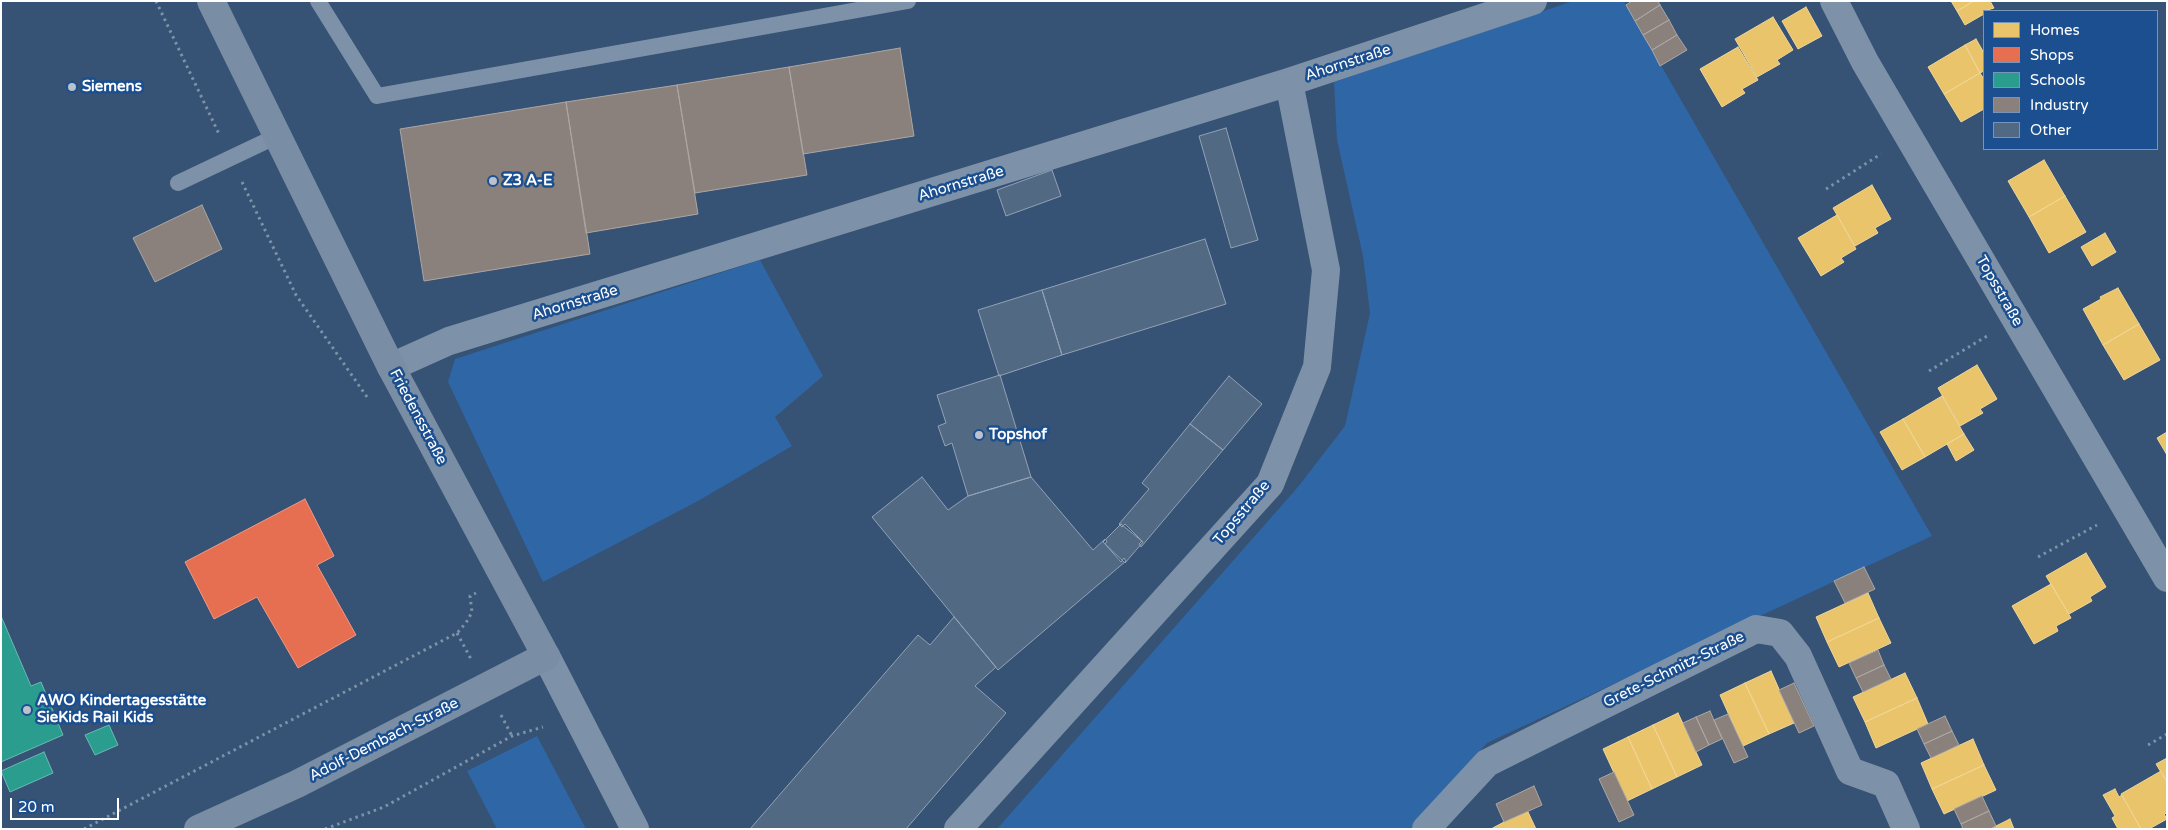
<!DOCTYPE html>
<html>
<head>
<meta charset="utf-8">
<style>
	body { margin:0 }
	#map { position:relative; width:2168px; height:830px; overflow:hidden; background:#365274; font-family:"Varela Round",sans-serif }
	canvas { display:block }
	.frame { position:absolute; inset:0; border:2px solid #fff; pointer-events:none }
	.legend { position:absolute; left:1983px; top:10px; width:175px; height:140px; box-sizing:border-box; background:#1b4f8f; border:1px solid #7695bc; margin:0; padding:6px 9px; list-style:none; font-size:15px; color:#fff }
	.legend li { display:flex; align-items:center; gap:10px; height:25px }
	.legend b { width:25px; border:1px solid #7695bc }
	.scale { position:absolute; left:10px; top:798px; width:109px; height:22px; box-sizing:border-box; border:2px solid #fff; border-top:0; padding-left:6px; font-size:15px; line-height:18px; white-space:nowrap; color:#fff; -webkit-text-stroke:4px #1b4f8f; paint-order:stroke }
</style>
</head>
<body>
<div id="map">
<canvas width="2168" height="830"></canvas>
<div class="frame"></div>
<ul class="legend">
<li><b style="height:14px;background:#e9c46a"></b>Homes</li>
<li><b style="height:14px;background:#e76f51"></b>Shops</li>
<li><b style="height:14px;background:#2a9d8f"></b>Schools</li>
<li><b style="height:14px;background:#8a817c"></b>Industry</li>
<li><b style="height:14px;background:#526984"></b>Other</li>
</ul>
<div class="scale">20 m</div>
</div>
<script>
const context = document.querySelector('canvas').getContext('2d');
context.lineJoin = 'round';
function fill(path, color) {
  context.fillStyle = color;
  context.fill(path, 'evenodd');
}
function toPath(rows) {
  const path = new Path2D();
  for (const r of rows) {
    path.moveTo(r[0], r[1]);
    for (let i = 2; i < r.length; i += 2) path.lineTo(r[i], r[i + 1]);
  }
  return path;
}
function strokePath(path, color, width, dash) {
  context.strokeStyle = color;
  context.lineWidth = width;
  context.lineCap = dash ? 'butt' : 'round';
  context.setLineDash(dash || []);
  context.stroke(path);
}
function write(font, color, halo, rows, align = 'center') {
  context.font = font + ' "Varela Round",sans-serif';
  context.lineWidth = 5;
  context.setLineDash([]);
  context.textBaseline = 'middle';
  context.strokeStyle = halo;
  context.fillStyle = color;
  for (const [text, x, y, turn = 0] of rows) {
    context.save();
    context.translate(x, y);
    context.rotate((+turn || 0) * Math.PI / 180);
    context.textAlign = isNaN(turn) ? turn : align;
    if (halo) context.strokeText(text, 0, 0);
    context.fillText(text, 0, 0);
    context.restore();
  }
}
fill(toPath([
	[1573,1,1624,1,1932,536,1487,743,1411,829,997,829,1297,488,1345,426,1370,313,1363,256,1337,140,1334,82],
	[760,260,823,376,775,417,792,446,698,501,543,582,448,382,455,359],
	[537,736,586,829,497,829,467,771]
]), '#2f66a5');
const homes = toPath([
	[1951,1,1974,1,1957,11,1951,1],
	[1974,1,1990,1,1994,8,1984,11,1984,14,1965,25,1957,11,1974,1],
	[1806,7,1822,36,1798,49,1782,21,1806,7],
	[1773,17,1793,50,1777,60,1780,64,1757,77,1735,39,1773,17],
	[1976,39,1984,53,1984,71,1980,73,1965,45,1976,39],
	[1965,45,1980,73,1944,94,1928,67,1965,45],
	[1738,47,1758,80,1742,89,1745,93,1722,107,1700,69,1738,47],
	[1980,73,1984,79,1984,109,1961,122,1944,94,1980,73],
	[2044,160,2065,196,2029,217,2008,181,2044,160],
	[1872,185,1891,219,1875,228,1878,233,1855,246,1833,208,1872,185],
	[2065,196,2086,232,2049,253,2029,217,2065,196],
	[1837,215,1856,249,1841,258,1844,262,1821,276,1798,238,1837,215],
	[2105,233,2116,252,2092,266,2081,247,2105,233],
	[2118,288,2139,324,2103,345,2083,309,2101,299,2100,297,2118,288],
	[2139,324,2160,360,2124,380,2103,345,2139,324],
	[1977,365,1997,399,1980,409,1983,413,1960,426,1938,388,1977,365],
	[1942,396,1964,434,1925,457,1903,419,1942,396],
	[1903,419,1925,457,1902,470,1880,432,1903,419],
	[2167,432,2167,455,2157,438,2167,432],
	[1964,434,1974,450,1956,461,1947,444,1964,434],
	[2086,553,2106,587,2090,597,2092,601,2069,614,2046,576,2086,553],
	[2051,584,2071,618,2056,626,2058,631,2034,644,2012,606,2051,584],
	[1868,593,1879,618,1827,642,1816,617,1868,593],
	[1879,618,1891,643,1839,667,1827,642,1879,618],
	[1771,671,1794,723,1769,734,1745,683,1771,671],
	[1905,673,1917,698,1865,722,1853,697,1905,673],
	[1745,683,1769,734,1743,746,1720,695,1745,683],
	[1917,698,1928,724,1876,748,1865,722,1917,698],
	[1678,713,1702,765,1677,777,1653,725,1678,713],
	[1653,725,1677,777,1652,789,1628,737,1653,725],
	[1628,737,1652,789,1627,801,1603,749,1628,737],
	[1973,739,1984,765,1932,789,1921,763,1973,739],
	[2167,758,2167,782,2156,764,2167,758],
	[1984,765,1996,790,1944,814,1932,789,1984,765],
	[2161,771,2167,782,2167,813,2164,814,2167,819,2149,829,2141,829,2121,794,2161,771],
	[2115,789,2119,797,2122,795,2141,829,2118,829,2112,818,2115,816,2103,795,2115,789],
	[1528,812,1536,829,1491,829,1504,822,1528,812],
	[2010,819,2014,829,1990,829,2010,819]
]);
fill(homes, '#e9c46a');
strokePath(homes, '#f0d697', 1);
const shops = toPath([
	[305,499,334,556,317,565,356,635,298,668,257,597,214,619,185,562,305,499]
]);
fill(shops, '#e76f51');
strokePath(shops, '#ee9a85', 1);
const schools = toPath([
	[1,616,31,686,41,682,63,735,1,762,1,616],
	[109,725,118,745,95,755,85,735,109,725],
	[44,752,53,773,10,792,1,771,44,752]
]);
fill(schools, '#2a9d8f');
strokePath(schools, '#6abab1', 1);
const industry = toPath([
	[1632,1,1658,1,1660,5,1635,21,1626,5,1632,1],
	[1660,5,1669,20,1643,35,1635,21,1660,5],
	[1669,20,1677,35,1652,50,1643,35,1669,20],
	[1677,35,1687,50,1660,66,1652,50,1677,35],
	[900,48,914,136,803,154,789,67,900,48],
	[789,67,807,175,695,193,677,85,789,67],
	[677,85,698,214,586,233,566,102,677,85],
	[566,102,590,254,424,281,400,129,566,102],
	[202,205,222,249,155,282,133,238,202,205],
	[1864,567,1875,589,1845,603,1834,581,1864,567],
	[1878,650,1884,665,1856,678,1849,663,1878,650],
	[1884,665,1891,679,1863,692,1856,678,1884,665],
	[1794,683,1814,726,1799,733,1779,690,1794,683],
	[1710,711,1722,739,1709,745,1696,717,1710,711],
	[1728,714,1748,757,1734,763,1714,720,1728,714],
	[1945,716,1952,731,1924,744,1917,729,1945,716],
	[1696,717,1709,745,1696,752,1683,723,1696,717],
	[1952,731,1959,745,1931,758,1924,744,1952,731],
	[1614,772,1634,815,1619,822,1599,779,1614,772],
	[1534,786,1542,805,1504,822,1496,804,1534,786],
	[1982,796,1989,811,1961,824,1954,809,1982,796],
	[1989,811,1996,826,1990,829,1963,829,1961,824,1989,811]
]);
fill(industry, '#8a817c');
strokePath(industry, '#ada7a3', 1);
const building = toPath([
	[1226,128,1258,240,1231,248,1199,136,1226,128],
	[1052,170,1061,196,1006,216,997,190,1052,170],
	[1205,239,1226,304,1062,355,1042,290,1205,239],
	[1042,290,1062,355,999,376,978,310,1042,290],
	[1000,375,1031,477,968,496,952,443,945,446,938,426,946,423,937,395,1000,375],
	[1229,376,1262,404,1223,450,1190,424,1229,376],
	[1190,424,1223,450,1141,547,1139,544,1142,541,1125,524,1122,527,1119,524,1149,489,1142,483,1190,424],
	[922,477,948,510,968,496,1031,477,1093,550,1105,539,1107,541,1105,544,1121,562,1124,558,1126,561,998,670,872,517,922,477],
	[1121,524,1143,542,1125,563,1103,542,1121,524],
	[954,617,996,667,975,686,1006,713,906,829,750,829,918,635,930,645,954,617]
]);
fill(building, '#526984');
strokePath(building, '#92a2b6', 1);
strokePath(toPath([
	[156,1,219,134],
	[242,182,296,295,367,397],
	[1826,189,1881,154],
	[1929,371,1987,336],
	[2038,557,2097,525],
	[457,633,471,659],
	[501,715,512,736],
	[2148,745,2167,734],
	[84,829,457,633,466,623,472,612,470,596,476,593],
	[325,829,384,807,512,736,543,727]
]), '#7d92a8', 3, [2.5, 4]);
strokePath(toPath([
	[318,1,377,96,908,1],
	[178,183,277,136]
]), '#7d92a8', 16);
strokePath(toPath([
	[1834,1,1865,62,2167,578],
	[391,367,449,341,1289,82,1533,1],
	[546,656,635,829],
	[958,829,1270,484,1317,367,1326,270,1289,82],
	[1426,829,1487,763,1756,629,1780,633,1798,656,1850,771,1886,784,1906,829]
]), '#7d92a8', 28);
strokePath(toPath([
	[198,829,297,784,546,656,391,367,211,1]
]), '#798da4', 28);
for (const [x, y, r, color] of [
	[72,87,5,"#b9c2ce"],
	[493,181,5,"#b9c2ce"],
	[979,435,5,"#b9c2ce"],
	[27,710,5,"#b9c2ce"]
]) {
  const dot = new Path2D();
  dot.arc(x, y, r, 0, 2 * Math.PI);
  context.fillStyle = color;
  context.fill(dot);
  strokePath(dot, '#1b4f8f', 2);
}
write('15px', '#fff', '#1b4f8f', [
	["Ahornstraße",1348,63,-18],
	["Ahornstraße",961,184,-17],
	["Topsstraße",1999,291,60],
	["Ahornstraße",575,303,-17],
	["Friedensstraße",418,417,62],
	["Topsstraße",1242,513,-50],
	["Grete-Schmitz-Straße",1674,670,-26],
	["Adolf-Dembach-Straße",384,740,-27]
]);
write('bold 15px', '#fff', '#1b4f8f', [
	["Siemens",82,87],
	["Z3 A-E",503,181],
	["Topshof",989,435],
	["AWO Kindertagesstätte",37,701],
	["SieKids Rail Kids",37,718]
], 'left');
</script>
</body>
</html>
